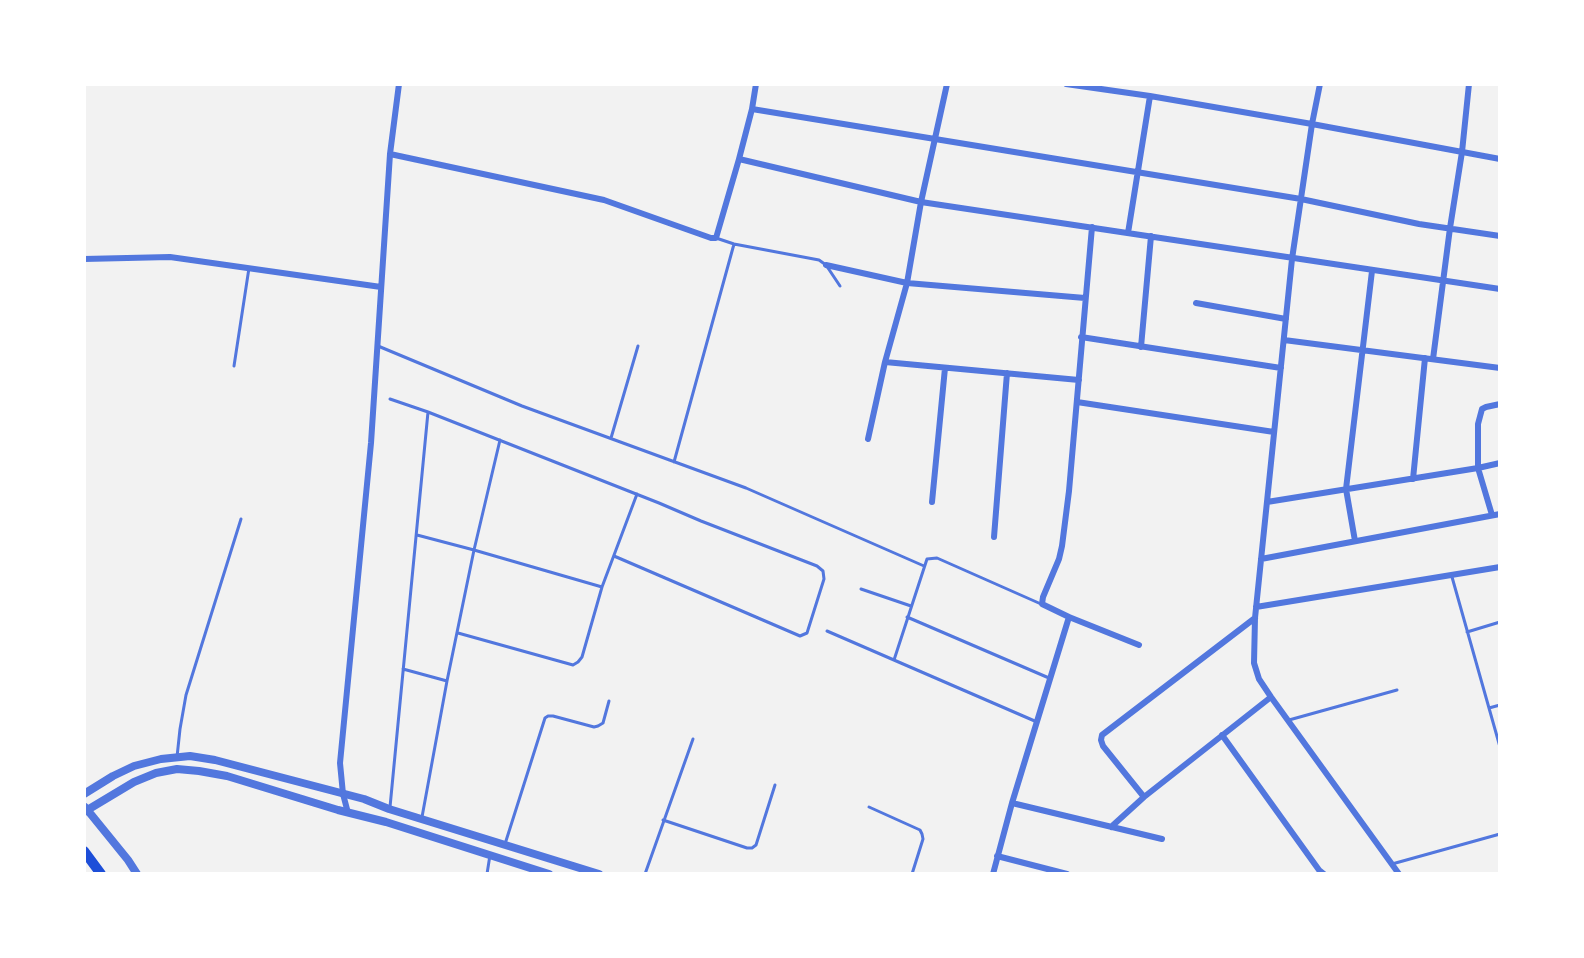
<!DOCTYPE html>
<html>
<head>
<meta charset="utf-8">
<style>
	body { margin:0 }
	#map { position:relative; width:1584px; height:958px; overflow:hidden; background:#f2f2f2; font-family:Lato,sans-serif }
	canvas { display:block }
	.frame { position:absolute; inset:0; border:86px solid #fff; pointer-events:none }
</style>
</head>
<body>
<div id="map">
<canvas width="1584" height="958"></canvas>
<div class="frame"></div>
</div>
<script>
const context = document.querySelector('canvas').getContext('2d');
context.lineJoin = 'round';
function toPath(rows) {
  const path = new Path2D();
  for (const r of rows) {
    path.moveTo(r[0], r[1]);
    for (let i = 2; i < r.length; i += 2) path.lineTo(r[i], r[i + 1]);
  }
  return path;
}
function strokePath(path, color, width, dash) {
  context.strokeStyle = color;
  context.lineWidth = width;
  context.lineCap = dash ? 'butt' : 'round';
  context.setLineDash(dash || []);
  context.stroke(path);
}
strokePath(toPath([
	[716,238,734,244,819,260,826,265,840,286],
	[378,346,522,406,746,488,924,566],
	[234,366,249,268],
	[390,399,428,412],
	[611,438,638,346],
	[674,462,734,244],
	[417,535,474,550,602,587],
	[1452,577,1500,747],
	[861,589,911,606],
	[907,617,1049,678],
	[827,631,1037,722],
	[1467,632,1500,622],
	[458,633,573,665,578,662,582,657,602,587,637,494],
	[894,660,927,559,937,558,1041,604],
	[403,669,447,681],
	[1489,708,1500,705],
	[1289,720,1397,690],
	[177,757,180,729,186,695,241,519],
	[390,807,428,412,659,503,701,521,817,566,823,571,824,579,807,633,800,636,614,556],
	[869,807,920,830,922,834,923,839,912,874],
	[422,817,447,681,474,550,500,440],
	[663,820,747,848,752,848,756,845,775,785],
	[505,844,545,718,548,716,553,716,594,727,598,726,603,723,609,701],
	[1392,864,1500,834],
	[487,874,490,855],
	[645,874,693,739]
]), '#5277de', 3);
strokePath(toPath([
	[1066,84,1150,96,1312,124,1500,159],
	[1320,84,1312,124,1292,259,1255,618,1254,663,1259,679,1271,697,1399,874],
	[752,109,1301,199,1419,224,1500,236],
	[390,154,604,200,711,238,716,238,739,159,752,109,756,84],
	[739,159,921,202,1500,289],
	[1128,233,1150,96],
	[84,259,170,257,381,287],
	[826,265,907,283,1085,298],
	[1196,303,1286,319],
	[1081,337,1281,368],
	[1284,340,1500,368],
	[1141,347,1151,236],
	[1433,359,1450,228,1462,152,1469,84],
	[885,362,1079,380],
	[1077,402,1274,432],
	[868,439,885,362,907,283,921,202,947,84],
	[1413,479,1425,358],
	[932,502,945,368],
	[1267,502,1478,468,1500,463],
	[1492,515,1478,468,1478,424,1482,409,1486,407,1500,404],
	[994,537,1007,373],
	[1355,541,1346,489,1372,271],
	[1261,559,1500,514],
	[1256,607,1500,567],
	[1069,617,1042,604,1043,597,1059,559,1062,546,1069,491,1092,227],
	[1222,735,1319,870,1324,874],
	[1144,797,1103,746,1101,740,1102,735,1255,618],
	[1012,803,1162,839],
	[348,813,343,794,340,763,371,443,390,154,399,84],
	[1111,827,1144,797,1271,697],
	[997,856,1067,874],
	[993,874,1012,803,1069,617,1139,645]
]), '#5277de', 6);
strokePath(toPath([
	[84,794,113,776,134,766,161,759,190,756,215,760,364,799,389,809,599,874],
	[85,807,128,860,137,874],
	[84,812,134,782,156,773,177,769,199,771,227,776,338,810,386,822,549,874]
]), '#5277de', 8);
strokePath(toPath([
	[84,851,101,874]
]), '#1d4ed8', 10);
</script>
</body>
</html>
